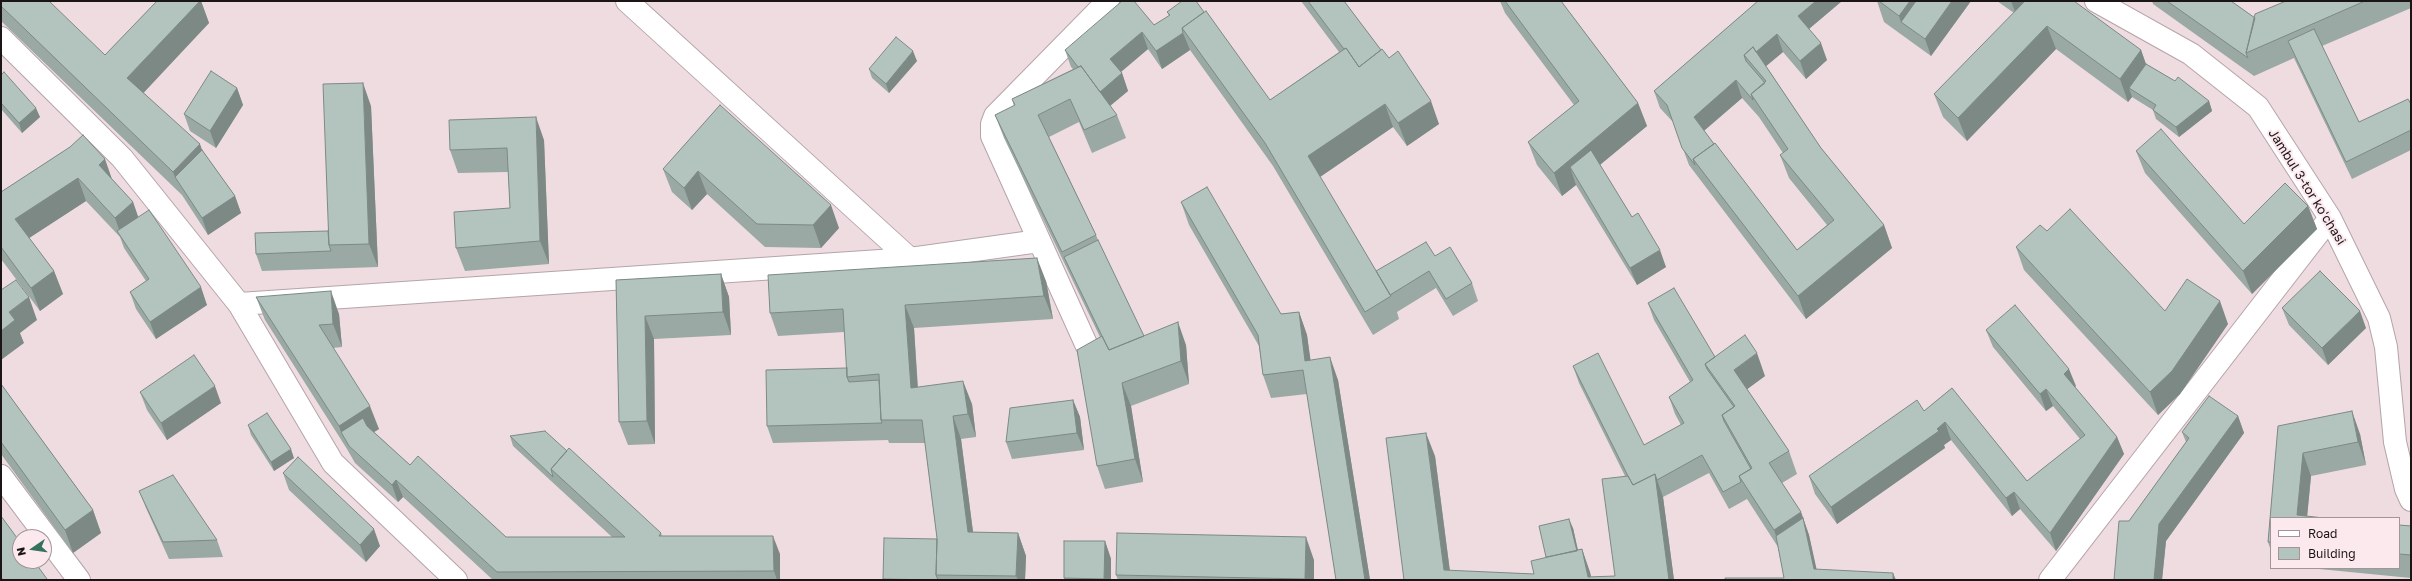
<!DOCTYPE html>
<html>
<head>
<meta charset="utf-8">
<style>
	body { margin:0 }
	#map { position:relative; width:2412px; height:581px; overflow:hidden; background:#eedce1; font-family:"Golos Text",sans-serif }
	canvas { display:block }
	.frame { position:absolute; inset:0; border:2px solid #1b1516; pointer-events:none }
	.legend { position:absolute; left:2270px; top:517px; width:130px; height:52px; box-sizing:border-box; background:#fce9ee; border:1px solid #a29498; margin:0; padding:5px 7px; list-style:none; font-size:12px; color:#1b1516 }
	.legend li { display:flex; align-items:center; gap:8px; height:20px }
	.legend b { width:20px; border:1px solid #a29498 }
	.north { position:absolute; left:12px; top:529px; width:40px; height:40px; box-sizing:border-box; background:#fce9ee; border:1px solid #a29498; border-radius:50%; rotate:257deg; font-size:11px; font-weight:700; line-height:16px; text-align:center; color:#1b1516 }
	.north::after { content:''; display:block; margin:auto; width:14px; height:18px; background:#34725f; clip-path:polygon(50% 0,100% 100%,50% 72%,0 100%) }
</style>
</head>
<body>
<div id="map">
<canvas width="2412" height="581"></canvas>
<div class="frame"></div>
<ul class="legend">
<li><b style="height:5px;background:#fff"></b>Road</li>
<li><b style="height:11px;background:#b3c4be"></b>Building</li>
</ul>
<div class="north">N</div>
</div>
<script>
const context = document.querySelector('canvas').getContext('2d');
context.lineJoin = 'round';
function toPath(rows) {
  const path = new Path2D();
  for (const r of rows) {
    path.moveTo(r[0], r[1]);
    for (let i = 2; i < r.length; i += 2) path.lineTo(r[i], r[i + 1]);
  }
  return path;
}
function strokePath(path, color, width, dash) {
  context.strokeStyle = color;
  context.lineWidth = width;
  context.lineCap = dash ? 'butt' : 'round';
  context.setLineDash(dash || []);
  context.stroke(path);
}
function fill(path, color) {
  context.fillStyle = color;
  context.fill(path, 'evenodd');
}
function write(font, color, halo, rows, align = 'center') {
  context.font = font + ' "Golos Text",sans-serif';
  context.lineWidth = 4;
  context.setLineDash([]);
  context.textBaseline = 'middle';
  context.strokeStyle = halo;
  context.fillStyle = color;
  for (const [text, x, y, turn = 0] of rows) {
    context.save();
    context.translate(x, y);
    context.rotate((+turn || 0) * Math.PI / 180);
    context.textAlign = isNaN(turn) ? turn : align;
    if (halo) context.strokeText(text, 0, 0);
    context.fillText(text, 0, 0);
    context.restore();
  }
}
const minor = toPath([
	[627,1,910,259,1039,241],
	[2096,1,2191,54,2258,107,2330,218,2379,318,2386,347,2395,442,2406,489,2411,500],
	[1,38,122,158,239,304,910,259],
	[239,304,333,463,456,580],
	[1086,344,992,136,992,124,995,116,1108,1],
	[1,476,79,580],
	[2050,580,2330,218]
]);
strokePath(minor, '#b5a4a8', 24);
strokePath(minor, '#fff', 22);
fill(toPath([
	[1,1,105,55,157,1,201,1,209,23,143,92,202,150,235,196,241,213,208,235,182,195,1,21],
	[1301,1,1344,1,1381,50,1439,124,1407,146,1393,127,1320,177,1376,271,1435,256,1472,283,1478,301,1453,316,1436,288,1397,312,1399,319,1373,335,1273,166,1190,50,1162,69,1148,49,1121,72,1122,73,1128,91,1110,106,1117,115,1126,138,1092,153,1079,122,1049,137,1096,235,1098,240,1144,336,1186,345,1189,384,1131,406,1143,482,1105,489,1097,466,1100,337,1004,138,995,115,1014,106,1012,99,1073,69,1071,67,1065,50,1154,25,1169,16,1167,12,1270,100,1339,52],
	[1500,1,1561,1,1638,103,1647,126,1600,165,1632,217,1666,267,1637,285,1576,185,1562,196,1537,165,1528,142,1574,105,1505,13],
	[1758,1,1842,1,1809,29,1827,60,1806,79,1783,52,1766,66,1821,148,1884,225,1892,248,1806,319,1689,165,1673,122,1660,108,1654,91],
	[1742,98,1759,117,1783,153,1780,155,1789,178,1827,225,1797,250,1704,131],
	[1877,1,1971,1,1931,56,1884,22],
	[1997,1,2024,1,2022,5,2141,50,2146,64,2209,101,2212,111,2179,137,2156,119,2153,110,2132,97,2128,102,2056,49,1967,141,1943,117,1934,94,2014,13],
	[2152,1,2231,1,2255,18,2286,1,2411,1,2411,8,2322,46,2359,122,2411,104,2411,150,2352,179,2294,58,2254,76,2153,4],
	[917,61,889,93,872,78,869,69],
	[1,75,40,117,22,133,1,109],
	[237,88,243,105,216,148,190,131,184,114],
	[720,105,839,228,821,248,765,247,707,194,692,210,672,192,663,169],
	[371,106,378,267,262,271,256,254,328,231],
	[544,140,549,264,465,271,456,248,510,208,508,172,458,173,450,150],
	[70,147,112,179,133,202,138,217,207,305,156,339,136,309,130,292,146,281,124,248,120,237,86,201,29,238,54,271,63,294,40,311,1,259,1,192],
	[2136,151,2244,224,2308,206,2317,229,2252,294,2145,173],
	[1181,202,1281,314,1299,312,1307,335,1310,360,1338,380,1370,580,1336,580,1307,394,1271,398,1263,375,1259,346,1189,225],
	[2047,231,2165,311,2228,324,2180,394,2158,415,2024,270,2016,247],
	[721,274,729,297,731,335,654,339,655,444,628,445,619,422,616,280],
	[1046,281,1053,319,914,328,918,387,972,404,976,437,961,439,973,532,1018,533,1026,556,1025,580,884,580,883,579,937,539,925,443,889,443,888,440,773,443,767,426,847,368,844,332,778,336,770,313],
	[256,297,339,314,342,347,333,348,379,429,374,432,410,465,506,537,612,537,513,446,510,436,567,451,661,533,662,536,780,554,780,580,493,580,403,497,398,502,355,463,347,449,265,320],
	[1648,303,1715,357,1765,376,1747,389,1789,451,1797,474,1782,483,1801,512,1809,535,1816,569,1784,578,1778,547,1747,499,1729,509,1709,473,1663,497,1674,580,1404,580,1435,456,1450,571,1534,574,1546,557,1573,528,1578,550,1582,549,1591,577,1615,576,1625,476,1579,383,1573,366,1644,445,1681,425,1675,414,1669,397,1690,382,1654,320],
	[2282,308,2366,328,2328,365,2289,325],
	[1986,330,2076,386,2075,387,2117,437,2124,454,2056,551,2020,509,2012,516,1951,440,1944,445,1945,448,1837,524,1815,494,1809,476,1924,411,1952,388,2027,481,2080,439,2053,406,2046,411,1993,347],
	[1,384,93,510,101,533,73,553,1,454],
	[140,392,221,403,167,440,147,410],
	[1073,400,1080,417,1084,450,1012,459,1006,442],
	[2238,416,2244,433,2166,541,2162,580,2114,580,2129,521,2186,442,2182,432],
	[248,425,294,458,274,471,251,435],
	[2278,426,2360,434,2366,465,2311,476,2307,516,2271,518,2271,551,2268,542],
	[283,473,380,546,366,562,289,490],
	[139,491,217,540,223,557,169,559,146,508],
	[2399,525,2411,526,2411,578,2309,568,2399,568],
	[1105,541,1111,559,1111,580,1064,580,1064,578],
	[1314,560,1314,580,1118,580,1116,575]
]), '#9aa9a3');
fill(toPath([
	[200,1,201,1,209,23,136,101,127,78],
	[1816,1,1842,1,1804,33,1798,16],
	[1910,1,1935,1,1901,22,1899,16],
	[1952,1,1971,1,1931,56,1925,39],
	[2011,1,2024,1,2016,14],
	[2047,26,2056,49,1967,141,1958,118],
	[1142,32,1148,49,1116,76,1110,59],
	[1183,33,1190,50,1162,69,1156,51],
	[1777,34,1783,52,1759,72,1748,59],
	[1821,43,1827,60,1806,79,1800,61],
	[2141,50,2149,73,2129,88,2132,97,2128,102,2120,79],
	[913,51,917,61,889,93,886,84],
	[1122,73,1128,91,1105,110,1099,93],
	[1736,80,1742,98,1700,134,1694,117],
	[363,83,371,106,378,267,369,244],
	[237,88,243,105,216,148,210,131],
	[1431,101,1439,124,1407,146,1398,123],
	[2209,101,2212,111,2179,137,2176,127],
	[1638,103,1647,126,1579,182,1570,167,1576,185,1562,196,1554,173],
	[1385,104,1393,127,1317,179,1308,156],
	[36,108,40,117,22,133,19,123],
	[536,117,544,140,549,264,540,241],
	[200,144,208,167,175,177,173,172],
	[105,159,113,182,99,165],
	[698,171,707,194,692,210,684,188],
	[78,178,86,201,23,242,15,219],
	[235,196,241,213,208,235,202,218],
	[133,202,141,225,122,238,115,218],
	[831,205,839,228,821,248,813,225],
	[2308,206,2317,229,2252,294,2243,271],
	[1884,225,1892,248,1806,319,1798,296],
	[1660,250,1666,267,1637,285,1630,268],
	[1037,258,1046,281,1053,319,1044,296],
	[54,271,63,294,40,311,31,288],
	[721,274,729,297,731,335,723,312],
	[201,287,207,305,156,339,150,322],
	[331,291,339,314,342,347,333,324],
	[29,297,37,320,20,333,24,343,1,360,1,331,9,312],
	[2220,301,2228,324,2180,394,2158,415,2150,392],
	[905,305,914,328,919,411,911,388],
	[2360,311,2366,328,2328,365,2322,348],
	[1299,312,1307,335,1314,384,1305,361],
	[645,316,654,339,655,444,647,421],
	[1178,322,1186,345,1189,384,1181,361],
	[1757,353,1765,376,1742,393,1734,370],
	[1330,357,1338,380,1370,580,1365,580],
	[2069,369,2076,386,2070,391,2064,374],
	[963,381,972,404,976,437,968,414],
	[1122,383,1131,406,1143,482,1135,459],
	[215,386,221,403,167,440,161,423],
	[2046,389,2053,406,2046,411,2040,394],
	[1073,400,1080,417,1084,450,1077,433],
	[370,406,379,429,350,447,341,432,339,426],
	[2352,411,2360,434,2366,465,2358,442],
	[953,416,961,439,976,555,968,532],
	[2238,416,2244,433,2166,541,2162,580,2154,580,2159,524],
	[1945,422,1951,440,1944,445,1945,448,1837,524,1831,507],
	[1426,433,1435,456,1451,580,1444,570],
	[2117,437,2124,454,2056,551,2050,533],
	[291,449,294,458,274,471,271,462],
	[2303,453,2311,476,2307,518,2297,515],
	[1655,474,1663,497,1674,580,1669,580],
	[396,480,403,497,398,502,392,485],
	[2014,492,2020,509,2012,516,2006,498],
	[93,510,101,533,73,553,65,530],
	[1801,512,1809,535,1819,580,1782,553,1774,530],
	[1569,519,1573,528,1583,574,1580,565],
	[374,529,380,546,366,562,360,545],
	[1018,533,1026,556,1025,580,1018,580,1016,576],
	[773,536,780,554,780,580,777,580,774,571],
	[1306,537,1314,560,1314,580,1305,580,1305,579],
	[1105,541,1111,559,1111,580,1105,580,1104,579],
	[1582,549,1590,572,1592,580,1588,577],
	[1893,573,1896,580,1893,580]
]), '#7d8985');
const building = toPath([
	[1,1,49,1,105,55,157,1,200,1,127,78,200,144,173,172,1,6,1,1],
	[1122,1,1134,1,1154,25,1170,15,1167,12,1182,1,1196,1,1204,12,1182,28,1183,33,1156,51,1142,32,1110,59,1122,73,1100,92,1081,66,1078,67,1065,50,1122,1],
	[1308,1,1344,1,1381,50,1359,67,1346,48,1344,49,1308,1],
	[1505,1,1561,1,1638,103,1554,173,1528,142,1579,101,1505,1],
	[1758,1,1816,1,1798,16,1821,43,1800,61,1777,34,1756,52,1753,47,1744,55,1746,61,1765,83,1751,94,1753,100,1736,80,1694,117,1714,144,1693,159,1695,165,1682,148,1667,105,1654,91,1758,1],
	[1879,1,1910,1,1899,16,1879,1],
	[1916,1,1952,1,1925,39,1901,22,1916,1],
	[2025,1,2074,1,2141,50,2120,79,2047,26,1958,118,1934,94,2025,1],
	[2167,1,2231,1,2255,18,2246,53,2248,58,2167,1],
	[2286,1,2365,1,2246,53,2255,14,2286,1],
	[1206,11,1270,100,1346,48,1359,67,1382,49,1389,58,1398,51,1431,101,1398,123,1385,104,1308,156,1391,296,1365,312,1265,143,1182,28,1206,11],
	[2314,29,2359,122,2408,99,2411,104,2411,130,2346,162,2288,41,2314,29],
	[896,37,913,51,886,84,869,69,896,37],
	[1753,47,1821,148,1884,225,1798,296,1693,159,1715,143,1797,250,1834,220,1780,155,1788,149,1751,94,1766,81,1744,55,1753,47],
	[2146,64,2175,81,2178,77,2209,101,2176,127,2153,110,2156,105,2129,88,2146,64],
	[1081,66,1117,115,1084,130,1070,99,1038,115,1096,235,1062,252,995,115,1015,105,1012,99,1081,66],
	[211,71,237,88,210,131,184,114,211,71],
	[4,72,36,108,19,123,1,103,1,75,4,72],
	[363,83,369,244,329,245,323,84,363,83],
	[720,105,831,205,813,225,757,224,698,171,684,188,663,169,720,105],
	[536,117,540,241,456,248,454,212,510,208,507,148,450,150,449,120,536,117],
	[2161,129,2244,224,2285,183,2308,206,2243,271,2136,151,2161,129],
	[83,135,105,159,99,165,133,202,115,218,78,178,15,219,54,271,31,288,1,247,1,192,70,147,83,135],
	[202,150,235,196,202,218,175,177,202,150],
	[1591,150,1632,217,1638,213,1660,250,1630,268,1570,167,1591,150],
	[1207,187,1281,314,1299,312,1305,361,1330,357,1365,580,1336,580,1303,370,1263,375,1258,335,1181,202,1207,187],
	[2070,209,2165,311,2187,279,2220,301,2172,371,2150,392,2016,247,2040,225,2047,231,2070,209],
	[149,210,201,287,150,322,130,292,149,279,117,231,149,210],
	[328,231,329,245,331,251,256,254,255,233,328,231],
	[1098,240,1144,336,1109,350,1102,336,1064,257,1098,240],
	[1426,242,1435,256,1450,247,1472,283,1446,299,1429,271,1390,295,1376,271,1426,242],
	[1037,258,1044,296,905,305,911,388,963,381,968,414,953,416,968,532,1018,533,1016,576,936,575,937,538,922,420,881,420,879,374,847,377,843,309,770,313,768,275,1037,258],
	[2320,271,2360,311,2322,348,2282,308,2320,271],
	[721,274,723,312,645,316,647,421,619,422,616,280,721,274],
	[16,280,29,297,9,312,15,320,1,331,1,290,16,280],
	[1674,288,1715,357,1705,364,1707,369,1734,407,1722,415,1724,421,1751,469,1739,476,1741,482,1723,492,1702,455,1657,480,1655,474,1633,485,1628,476,1573,366,1598,353,1644,445,1684,423,1669,397,1693,380,1648,303,1674,288],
	[331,291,333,324,319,325,370,406,339,426,256,297,331,291],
	[2015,305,2069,369,2064,374,2117,437,2050,533,2014,492,2006,498,1945,422,1937,429,1939,431,1831,507,1809,476,1917,400,1924,411,1952,388,2027,481,2085,435,2046,389,2040,394,1986,330,2015,305],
	[1178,322,1181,361,1122,383,1135,459,1097,466,1077,350,1102,336,1109,350,1178,322],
	[1745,335,1757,353,1734,370,1789,451,1769,463,1801,512,1774,530,1739,476,1752,468,1722,415,1735,406,1705,364,1745,335],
	[194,355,215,386,161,423,140,392,194,355],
	[847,368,847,377,849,382,879,380,881,420,882,423,767,426,766,370,847,368],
	[1,384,93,510,65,530,1,442,1,384],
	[2209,396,2238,416,2159,524,2154,580,2114,580,2119,521,2129,521,2189,438,2182,432,2209,396],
	[1073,400,1077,433,1006,442,1010,408,1073,400],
	[2352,411,2358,442,2303,453,2297,515,2324,518,2271,518,2271,542,2268,542,2278,426,2352,411],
	[267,413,291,449,271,462,248,425,267,413],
	[363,418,367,426,410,465,418,456,506,537,625,537,551,469,569,448,661,533,659,536,773,536,774,571,497,572,396,480,392,485,349,446,341,432,363,418],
	[545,431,567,451,551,469,553,477,510,436,545,431],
	[1426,433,1444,570,1534,574,1531,561,1582,549,1588,577,1615,576,1602,479,1628,476,1633,485,1655,474,1669,580,1404,580,1386,438,1426,433],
	[298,457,374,529,360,545,283,473,298,457],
	[173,475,217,540,163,542,139,491,173,475],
	[1,516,20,542,20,561,34,561,47,579,45,580,3,580,1,577,1,516],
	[1803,518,1814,569,1893,573,1893,580,1725,580,1725,578,1784,578,1776,536,1803,518],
	[1569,519,1577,551,1546,557,1539,526,1569,519],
	[2399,525,2411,526,2411,555,2399,554,2399,525],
	[1117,533,1306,537,1305,579,1116,575,1117,533],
	[884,538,937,539,936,575,938,580,883,579,884,538],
	[1064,541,1105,541,1104,579,1064,578,1064,541]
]);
fill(building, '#b3c4be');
strokePath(building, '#7d8985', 1);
write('13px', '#1b1516', '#fce9ee', [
	["Jambul 3-tor koʻchasi",2307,187,58]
]);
</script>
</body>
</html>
